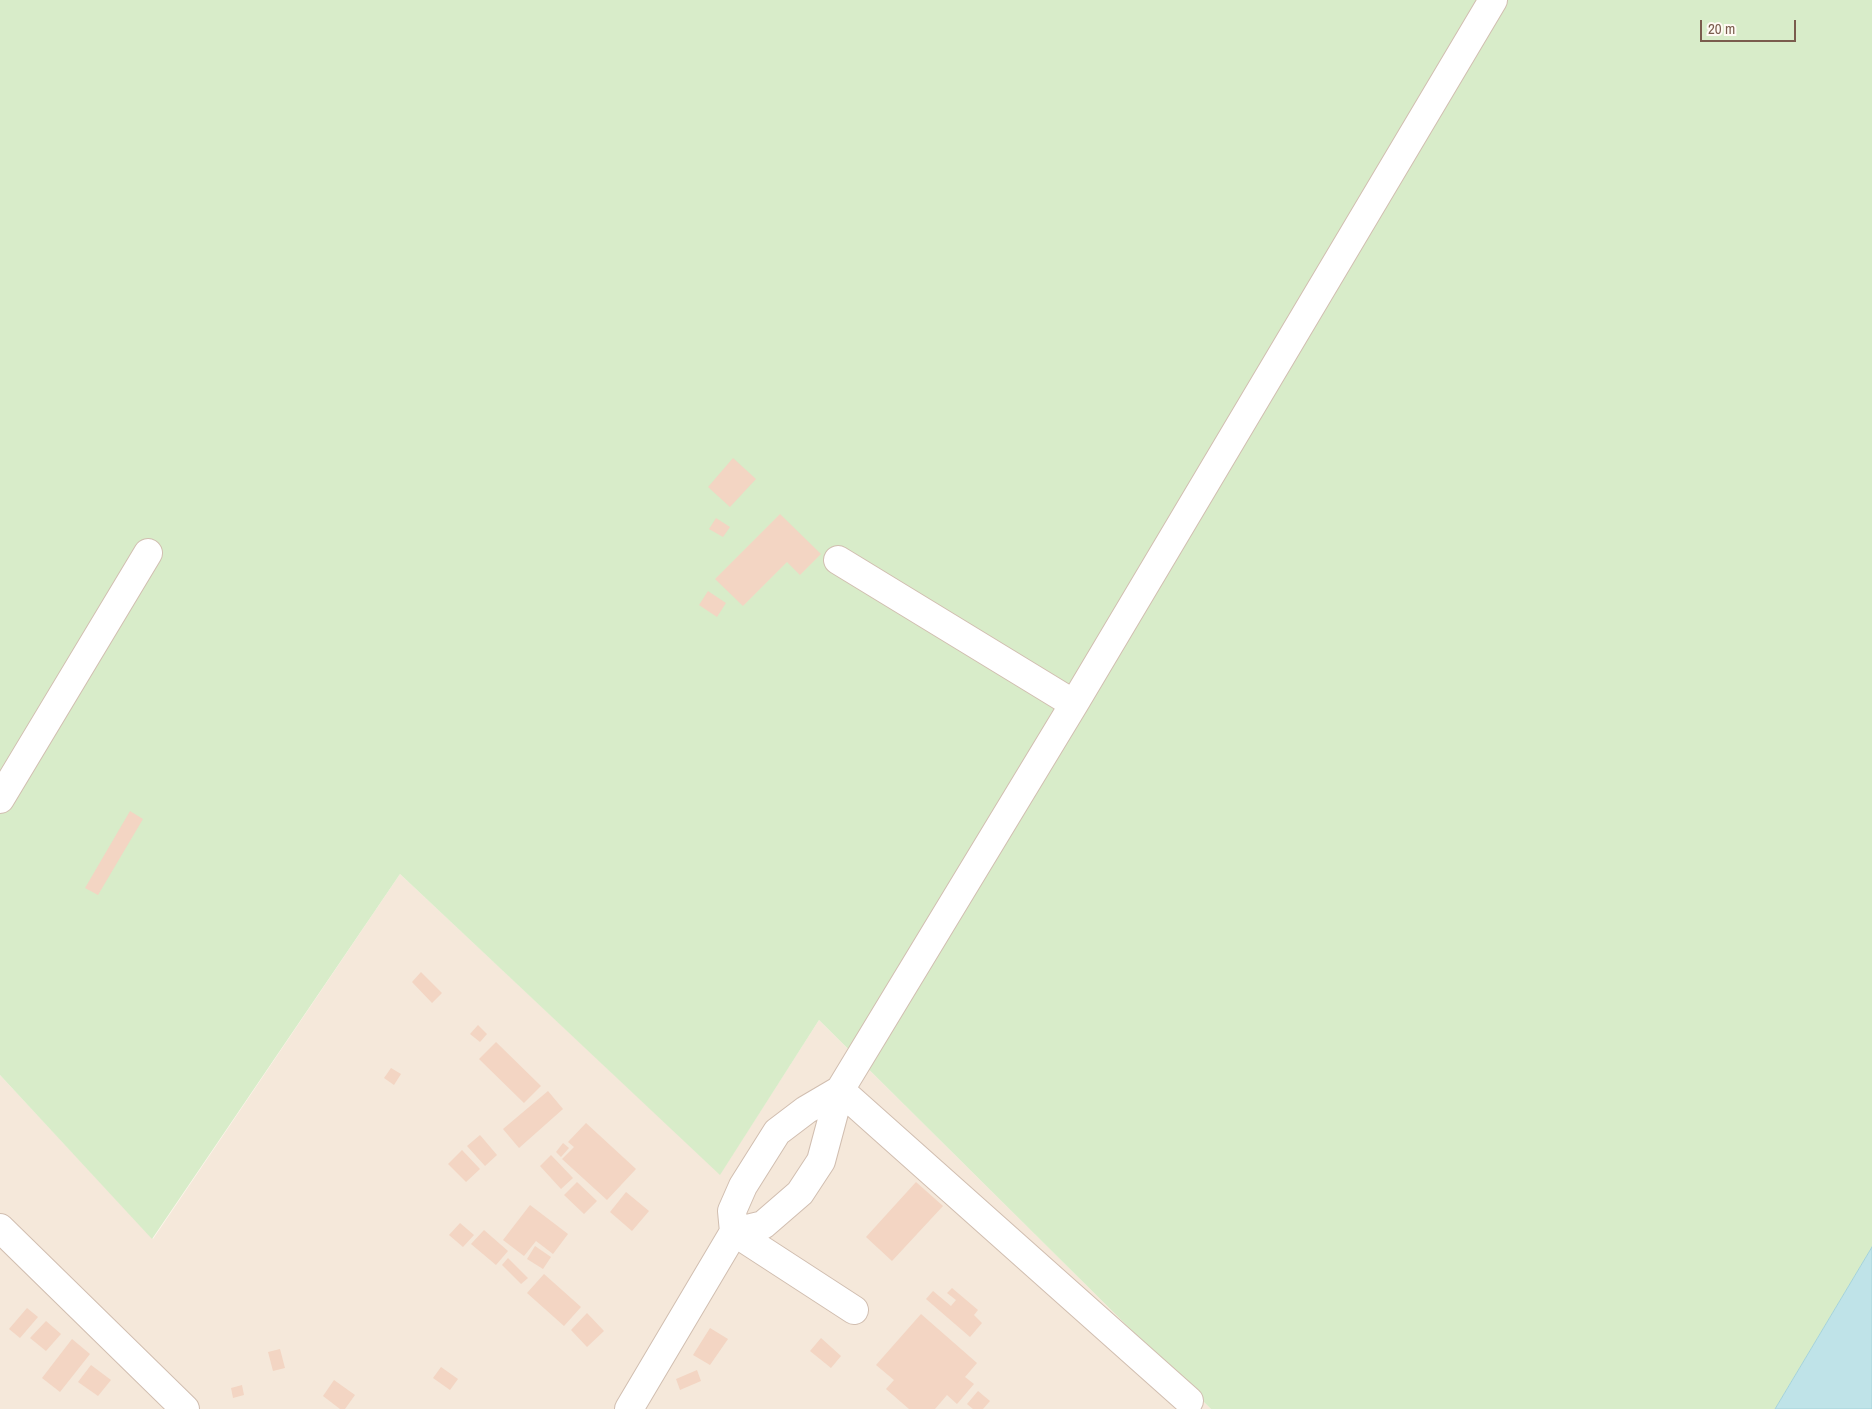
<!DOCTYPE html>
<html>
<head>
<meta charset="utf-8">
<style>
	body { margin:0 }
	#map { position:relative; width:1872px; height:1409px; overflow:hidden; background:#fdf6ec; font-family:"Archivo Narrow",sans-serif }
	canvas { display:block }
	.scale { position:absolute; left:1700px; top:20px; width:96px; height:22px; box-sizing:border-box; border:2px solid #7a5c4d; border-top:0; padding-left:6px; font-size:15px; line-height:18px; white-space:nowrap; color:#7a5c4d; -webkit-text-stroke:4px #fffaf3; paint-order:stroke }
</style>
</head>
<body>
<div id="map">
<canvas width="1872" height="1409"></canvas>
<div class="scale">20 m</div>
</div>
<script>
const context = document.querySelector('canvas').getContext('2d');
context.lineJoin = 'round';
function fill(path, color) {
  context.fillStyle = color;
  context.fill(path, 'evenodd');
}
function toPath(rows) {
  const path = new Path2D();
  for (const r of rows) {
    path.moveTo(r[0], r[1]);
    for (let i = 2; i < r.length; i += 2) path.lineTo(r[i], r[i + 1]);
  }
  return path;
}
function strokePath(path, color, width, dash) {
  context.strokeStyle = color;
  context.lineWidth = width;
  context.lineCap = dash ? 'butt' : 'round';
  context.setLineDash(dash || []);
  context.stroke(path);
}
fill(toPath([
	[400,874,720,1174,819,1020,1211,1409,0,1409,0,1075,153,1239]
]), '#f5e8da');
fill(toPath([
	[0,0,1872,0,1872,1247,1775,1409,1211,1409,819,1020,720,1175,400,874,152,1239,0,1075]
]), '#d8ecc9');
const water = toPath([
	[1872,1247,1872,1409,1775,1409,1872,1247]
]);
fill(water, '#bfe3e8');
strokePath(water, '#a5d3da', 1);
fill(toPath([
	[733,458,756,479,730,507,708,487],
	[780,514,821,554,800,575,787,562,743,606,715,579],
	[716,518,730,527,723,537,709,529],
	[708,591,726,603,717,617,699,605],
	[130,811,143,819,98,895,85,888],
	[421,972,442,993,432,1003,412,982],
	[478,1025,487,1034,480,1042,470,1034],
	[496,1042,541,1086,524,1103,479,1059],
	[391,1068,401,1074,394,1085,384,1078],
	[548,1091,563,1109,519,1148,503,1129],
	[586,1123,636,1169,607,1200,562,1159,574,1147,568,1142],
	[480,1135,497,1155,485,1166,467,1146],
	[563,1143,569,1148,561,1157,556,1152],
	[462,1150,480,1169,466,1182,448,1164],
	[551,1155,573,1178,561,1189,540,1166],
	[577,1182,597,1201,584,1214,564,1195],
	[916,1182,943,1206,892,1261,866,1237],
	[626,1192,649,1211,632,1231,610,1212],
	[530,1205,568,1234,553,1254,536,1241,524,1256,503,1240],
	[460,1223,474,1235,463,1247,449,1235],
	[484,1230,508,1251,496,1265,471,1244],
	[535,1246,551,1257,543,1269,527,1259],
	[508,1258,528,1278,521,1284,502,1265],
	[544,1274,581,1307,564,1326,527,1293],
	[952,1288,978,1310,974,1315,982,1323,970,1337,926,1299,933,1291,951,1306,956,1300,947,1293],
	[27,1308,38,1317,20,1338,9,1329],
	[587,1313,604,1331,587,1347,571,1330],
	[921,1314,977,1363,965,1377,974,1384,957,1404,947,1395,935,1409,909,1409,886,1389,894,1380,876,1365],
	[46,1321,61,1334,46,1351,30,1338],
	[710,1328,728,1339,710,1365,693,1355],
	[821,1338,841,1356,831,1368,810,1351],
	[72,1339,90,1354,60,1392,42,1378],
	[280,1349,285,1368,273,1371,268,1352],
	[91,1365,111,1380,98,1396,78,1382],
	[441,1367,458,1379,450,1390,433,1378],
	[697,1370,701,1381,680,1390,676,1379],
	[334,1380,355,1395,345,1409,340,1409,323,1396],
	[242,1385,244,1395,233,1398,231,1388],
	[978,1391,990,1401,983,1409,973,1409,967,1404]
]), '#f3d5c3');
const street = toPath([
	[838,560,1074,704],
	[0,799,148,553],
	[840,1090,1189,1401],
	[0,1228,185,1409],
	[734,1232,763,1225,800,1193,821,1161,840,1090,1074,704,1493,0],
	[734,1232,854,1310],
	[629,1409,734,1232,732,1211,743,1186,777,1132,806,1110,840,1090]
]);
strokePath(street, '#d1beb0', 30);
strokePath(street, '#fff', 28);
</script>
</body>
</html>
